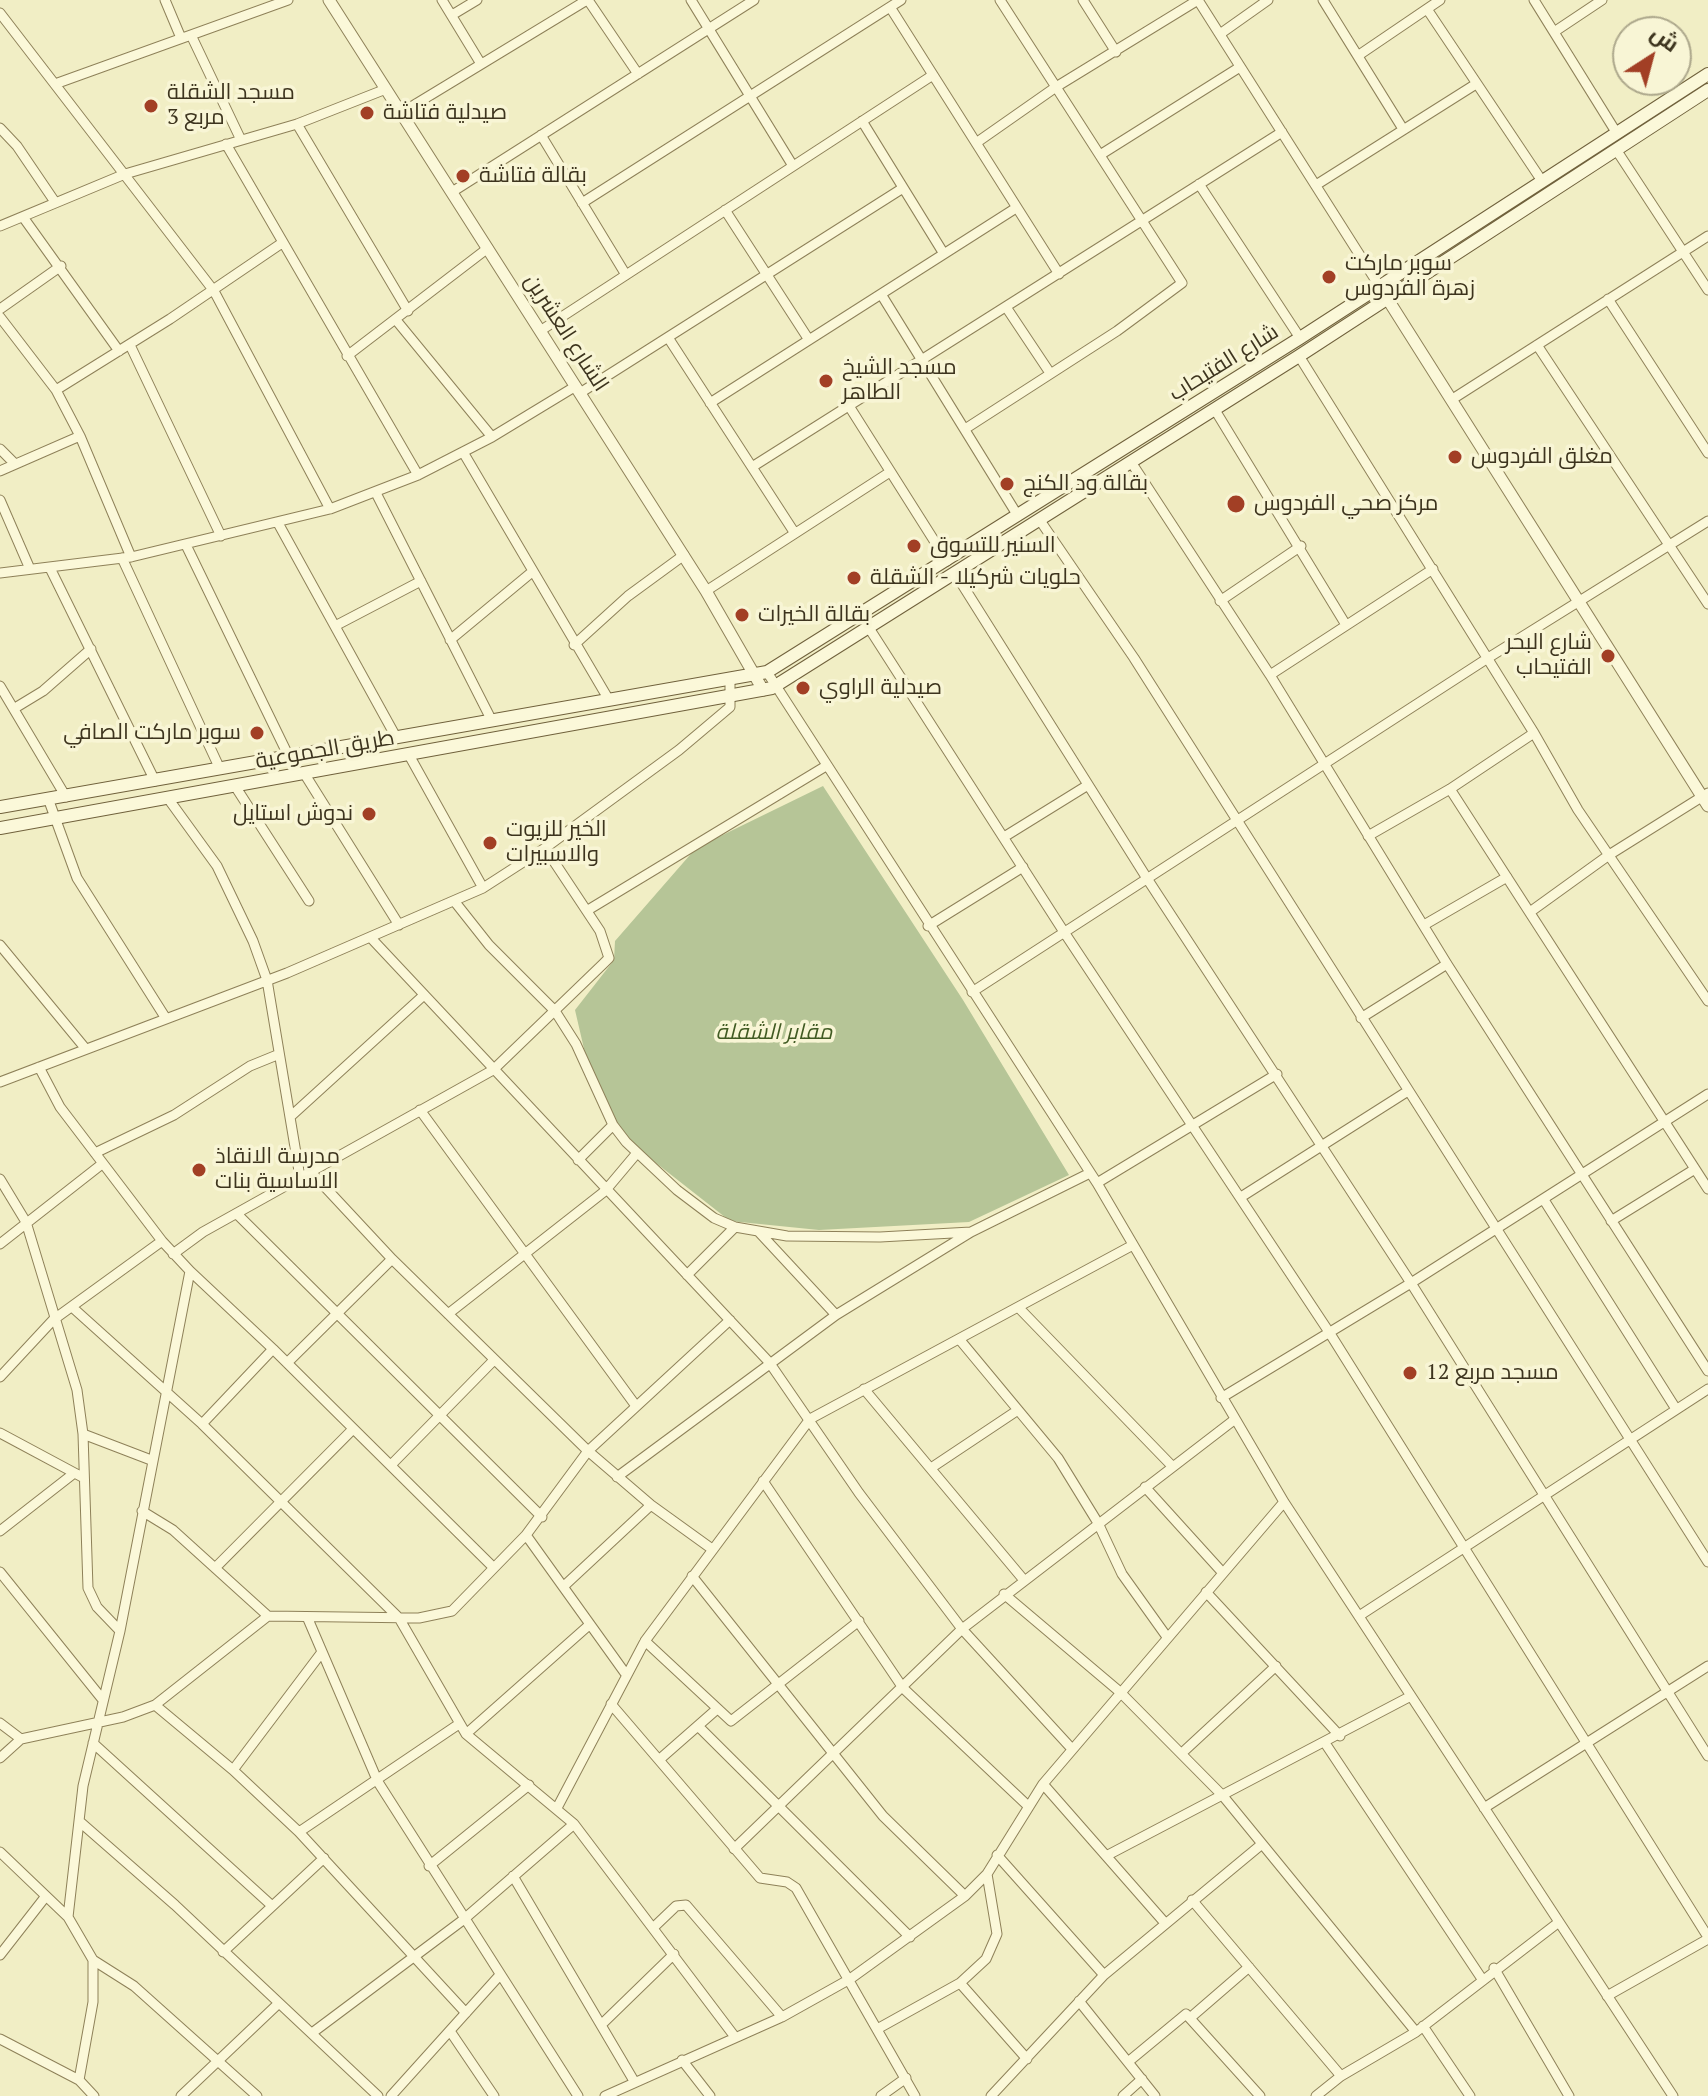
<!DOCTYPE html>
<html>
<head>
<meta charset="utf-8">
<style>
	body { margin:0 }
	#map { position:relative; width:1708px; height:2096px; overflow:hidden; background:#f1eec5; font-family:"PT Serif",Cairo,serif }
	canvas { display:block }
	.north { position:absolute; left:1612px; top:16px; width:80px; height:80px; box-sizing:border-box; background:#f8f5d5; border:2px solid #ada88c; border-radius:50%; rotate:36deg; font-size:22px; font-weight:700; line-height:32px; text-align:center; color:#3d341e }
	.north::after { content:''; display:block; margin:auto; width:28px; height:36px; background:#a23f25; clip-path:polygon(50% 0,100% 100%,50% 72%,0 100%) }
</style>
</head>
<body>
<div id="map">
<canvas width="1708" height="2096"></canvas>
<div class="north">ش</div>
</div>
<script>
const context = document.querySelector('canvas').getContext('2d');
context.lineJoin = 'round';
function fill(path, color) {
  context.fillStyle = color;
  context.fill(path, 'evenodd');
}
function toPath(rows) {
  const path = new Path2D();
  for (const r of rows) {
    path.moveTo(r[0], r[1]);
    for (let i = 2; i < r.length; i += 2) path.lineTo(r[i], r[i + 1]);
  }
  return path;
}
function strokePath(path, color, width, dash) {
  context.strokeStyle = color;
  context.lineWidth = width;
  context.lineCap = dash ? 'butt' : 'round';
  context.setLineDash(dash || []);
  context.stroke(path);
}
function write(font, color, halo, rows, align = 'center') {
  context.font = font + ' "PT Serif",Cairo,serif';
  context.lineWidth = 7;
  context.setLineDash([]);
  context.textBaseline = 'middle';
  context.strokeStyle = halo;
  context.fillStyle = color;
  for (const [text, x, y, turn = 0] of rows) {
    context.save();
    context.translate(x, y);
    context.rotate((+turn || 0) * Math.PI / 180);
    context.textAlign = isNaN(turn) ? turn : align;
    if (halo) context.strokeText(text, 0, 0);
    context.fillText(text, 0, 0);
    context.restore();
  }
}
fill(toPath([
	[823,786,963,1000,1069,1175,969,1222,819,1230,730,1221,619,1134,588,1066,575,1010,614,960,615,941,696,848]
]), '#b6c597');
const minor = toPath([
	[165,0,181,38],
	[442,0,481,64],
	[588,0,638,74],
	[691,0,793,166],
	[1083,0,1116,52],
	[1198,0,1380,287],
	[1323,0,1403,129],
	[1534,0,1616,132],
	[890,7,1059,274],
	[1427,9,1542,181],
	[0,13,214,291,330,509],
	[452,15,477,0],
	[1554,32,1602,0],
	[1220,34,1268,0],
	[191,35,241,140],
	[1359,55,1440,0],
	[55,84,288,0],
	[401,113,587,0],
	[862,121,944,254],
	[297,124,408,311],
	[0,128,17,146,55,202],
	[541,135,626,275],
	[976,143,1056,87,1198,0],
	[226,144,418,475],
	[1617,151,1708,290],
	[1100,155,1240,67],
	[1199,184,1300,338],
	[1316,185,1476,84],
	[452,192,754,0],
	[582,203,901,0],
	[725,210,809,340],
	[23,217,119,351],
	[0,226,125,174,297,124,386,89],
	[881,294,1018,516],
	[1608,299,1708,453],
	[1006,307,1050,373],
	[0,309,61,266],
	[0,317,56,390,80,436,131,557],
	[396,320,492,437],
	[540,331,933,75],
	[669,339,794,532],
	[130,345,221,536],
	[1537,345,1708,604],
	[347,356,488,248],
	[1299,356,1534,733,1578,810,1708,1001],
	[56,390,170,319,282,243],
	[580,393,903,188],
	[1451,400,1708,236],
	[710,403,1016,208],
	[849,406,947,561],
	[1215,410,1346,625],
	[965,429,1117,331,1182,283,1000,0],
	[0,449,15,464],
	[463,452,609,700],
	[1131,462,1270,675,1447,964,1708,1371],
	[752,467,1282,132],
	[0,471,80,436],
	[376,493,491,719],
	[0,500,30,569],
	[1039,519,1134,658,1708,1562],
	[278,523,396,737],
	[186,545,289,757],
	[122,558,220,769],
	[50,568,155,781],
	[0,573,131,557,330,509,418,475,492,437,576,386],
	[955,573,1148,880,1411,1283,1708,1756],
	[706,591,890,472],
	[1220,601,1301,546],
	[335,626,421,581],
	[869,628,1064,932,1329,1332,1708,1937],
	[450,640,532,572],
	[574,645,628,596,684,555],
	[767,672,1097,1183,1284,1502,1673,2096],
	[1270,675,1433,569],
	[0,686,66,797],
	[15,708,43,691,91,649],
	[409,755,483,888],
	[304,773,399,925],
	[235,786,309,901],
	[1450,789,1708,1189],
	[167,797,217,866,253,941,267,980,300,1177],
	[49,801,77,878,165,1017],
	[1368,836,1450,789,1534,733],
	[1004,837,1088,785],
	[455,902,489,945,555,1011,576,1044,613,1125,626,1142,677,1190,714,1218,735,1227,787,1236,880,1237,971,1232],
	[588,910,826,766],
	[1530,912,1609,855,1708,793],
	[1424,925,1507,877],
	[928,926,1023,867],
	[371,938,769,1362,859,1493,962,1629,1072,1749],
	[0,945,85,1048],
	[972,992,1488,658,1708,521],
	[1361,1018,1447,964],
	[39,1067,60,1107,162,1241,190,1271,120,1631,83,1786,68,1917],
	[0,1082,287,973,483,888,545,848,679,750,730,707,730,679],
	[420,1110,636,1406],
	[290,1117,424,995],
	[95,1153,174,1115,250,1066,277,1055],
	[578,1160,613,1125],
	[310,1171,392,1259,588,1451,651,1505,712,1549],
	[0,1179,26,1222,77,1390,83,1434,88,1588,97,1607,120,1631],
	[1097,1183,1277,1074],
	[1241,1197,1408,1091],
	[1544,1200,1676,1409],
	[237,1214,542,1517],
	[1611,1221,1695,1169],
	[758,1231,836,1315],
	[0,1244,102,1164],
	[173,1254,203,1232,493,1070,603,964,609,958,600,931,545,848],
	[190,1271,273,1349,494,1568],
	[687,1275,735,1227],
	[72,1307,202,1424,399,1618,466,1734,574,1824,735,2037],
	[1018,1307,1172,1466],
	[448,1314,605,1191,637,1153],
	[960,1340,1058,1458,1098,1523,1122,1574,1167,1637],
	[287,1363,392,1259],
	[0,1377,53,1320,162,1241],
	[864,1389,1023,1579],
	[1221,1398,1411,1283,1708,1094],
	[202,1424,273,1349],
	[0,1433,84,1478],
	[83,1434,151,1460],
	[391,1465,493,1361],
	[931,1468,1018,1410],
	[617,1477,836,1315,971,1232,1090,1173],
	[763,1481,903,1688,1027,1805],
	[1145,1487,1222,1572],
	[142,1511,173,1530,268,1616],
	[0,1531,73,1474],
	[526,1535,625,1673],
	[215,1568,353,1429],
	[0,1572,103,1700],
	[692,1576,883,1816,965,1896],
	[564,1586,651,1505],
	[1206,1592,1340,1736],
	[1004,1594,1120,1692,1223,1796,1416,2032],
	[1359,1616,1708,1389],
	[308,1619,378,1782,578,2096],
	[645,1641,731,1721,859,1621],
	[611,1704,760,1878,787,1882,796,1888,915,2096],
	[155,1705,233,1770,299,1832,466,2013],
	[0,1723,21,1739],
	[698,1726,910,1937],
	[466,1734,588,1626],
	[93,1743,270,1904],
	[1325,1743,1482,1979],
	[1182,1753,1276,1666],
	[0,1758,21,1739,123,1717,155,1705,268,1616,419,1618,452,1611,526,1535,588,1451,730,1320],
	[660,1759,717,1709],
	[233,1770,322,1652],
	[1043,1784,1165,1923],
	[557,1808,645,1641,810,1419,1133,1245],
	[1484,1808,1708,1666],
	[79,1821,175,1905,378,2096],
	[299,1832,459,1724],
	[734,1849,962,1629,1234,1420],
	[0,1852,68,1917,93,1960,93,2002,79,2080,94,2096],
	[997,1855,1104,1975],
	[1106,1856,1411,1696],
	[429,1866,529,1785],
	[513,1876,634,2081],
	[1192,1900,1341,2076],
	[654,1927,676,1906,686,1905,782,2017],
	[223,1952,324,1858],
	[0,1955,46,1896],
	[93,1960,134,1986,257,2096],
	[1494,1968,1569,2096],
	[960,1983,1027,2059],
	[1607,1996,1708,1939],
	[1079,2001,1155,2096],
	[1190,2018,1249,1967],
	[602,2024,674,1954],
	[1423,2026,1470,2096],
	[879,2028,960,1983,986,1959,997,1934,987,1874],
	[450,2031,494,2096],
	[312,2033,463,1920,574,1824],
	[0,2039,79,2080],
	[682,2060,710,2096],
	[1128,2062,1186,2014,1260,2096],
	[181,2096,279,2003],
	[391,2096,499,1976],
	[605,2096,782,2017,850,1979,965,1896,987,1874,1043,1784,1284,1502],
	[881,2096,906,2078],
	[991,2096,1104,1975,1262,1844],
	[1123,2096,1142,2079],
	[1316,2096,1341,2076,1416,2032,1559,1922]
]);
const tertiary = toPath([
	[329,0,706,591,763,690],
	[1380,287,1708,806]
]);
const secondary = toPath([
	[0,807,767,672,1300,338,1708,74],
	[0,828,772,688,1299,356,1708,90]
]);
strokePath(minor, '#8e8159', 11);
strokePath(tertiary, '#8e8159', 13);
strokePath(secondary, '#70613c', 14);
strokePath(minor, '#fbf8d9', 9);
strokePath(tertiary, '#fbf8d9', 11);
strokePath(secondary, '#fbf8d9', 12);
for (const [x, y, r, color] of [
	[151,106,8,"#a23f25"],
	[367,113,8,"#a23f25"],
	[463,176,8,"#a23f25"],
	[1329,277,8,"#a23f25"],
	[826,381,8,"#a23f25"],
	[1455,457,8,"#a23f25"],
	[1007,484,8,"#a23f25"],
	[1236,504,10,"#a23f25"],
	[914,546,8,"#a23f25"],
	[854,578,8,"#a23f25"],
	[742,615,8,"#a23f25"],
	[1608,656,8,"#a23f25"],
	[803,688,8,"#a23f25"],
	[257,733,8,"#a23f25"],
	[369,814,8,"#a23f25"],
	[490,843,8,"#a23f25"],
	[199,1170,8,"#a23f25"],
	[1410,1373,8,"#a23f25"]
]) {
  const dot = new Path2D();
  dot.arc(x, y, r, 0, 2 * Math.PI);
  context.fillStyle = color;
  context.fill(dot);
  strokePath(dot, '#f8f5d5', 3);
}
write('22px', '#3d341e', '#f8f5d5', [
	["مسجد الشقلة",167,93],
	["مربع 3",167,118],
	["صيدلية فتاشة",383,113],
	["بقالة فتاشة",479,176],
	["سوبر ماركت",1345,264],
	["زهرة الفردوس",1345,289],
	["مسجد الشيخ",842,368],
	["الطاهر",842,393],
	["مغلق الفردوس",1471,457],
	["بقالة ود الكنج",1023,484],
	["مركز صحي الفردوس",1254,504],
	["السنير للتسوق",930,546],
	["حلويات شركيلا - الشقلة",870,578],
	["بقالة الخيرات",758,615],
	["شارع البحر",1592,643,"right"],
	["الفتيحاب",1592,668,"right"],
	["صيدلية الراوي",819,688],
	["سوبر ماركت الصافي",241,733,"right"],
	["ندوش استايل",353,814,"right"],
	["الخير للزيوت",506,830],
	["والاسبيرات",506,855],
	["مدرسة الانقاذ",215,1157],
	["الاساسية بنات",215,1182],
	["مسجد مربع 12",1426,1373]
], 'left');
write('22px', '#3d341e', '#f8f5d5', [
	["الشارع العشرين",566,333,57],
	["شارع الفتيحاب",1224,363,-32],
	["طريق الجموعية",325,750,-10]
]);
write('italic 22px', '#415b23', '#f8f5d5', [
	["مقابر الشقلة",774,1033]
]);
</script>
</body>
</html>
